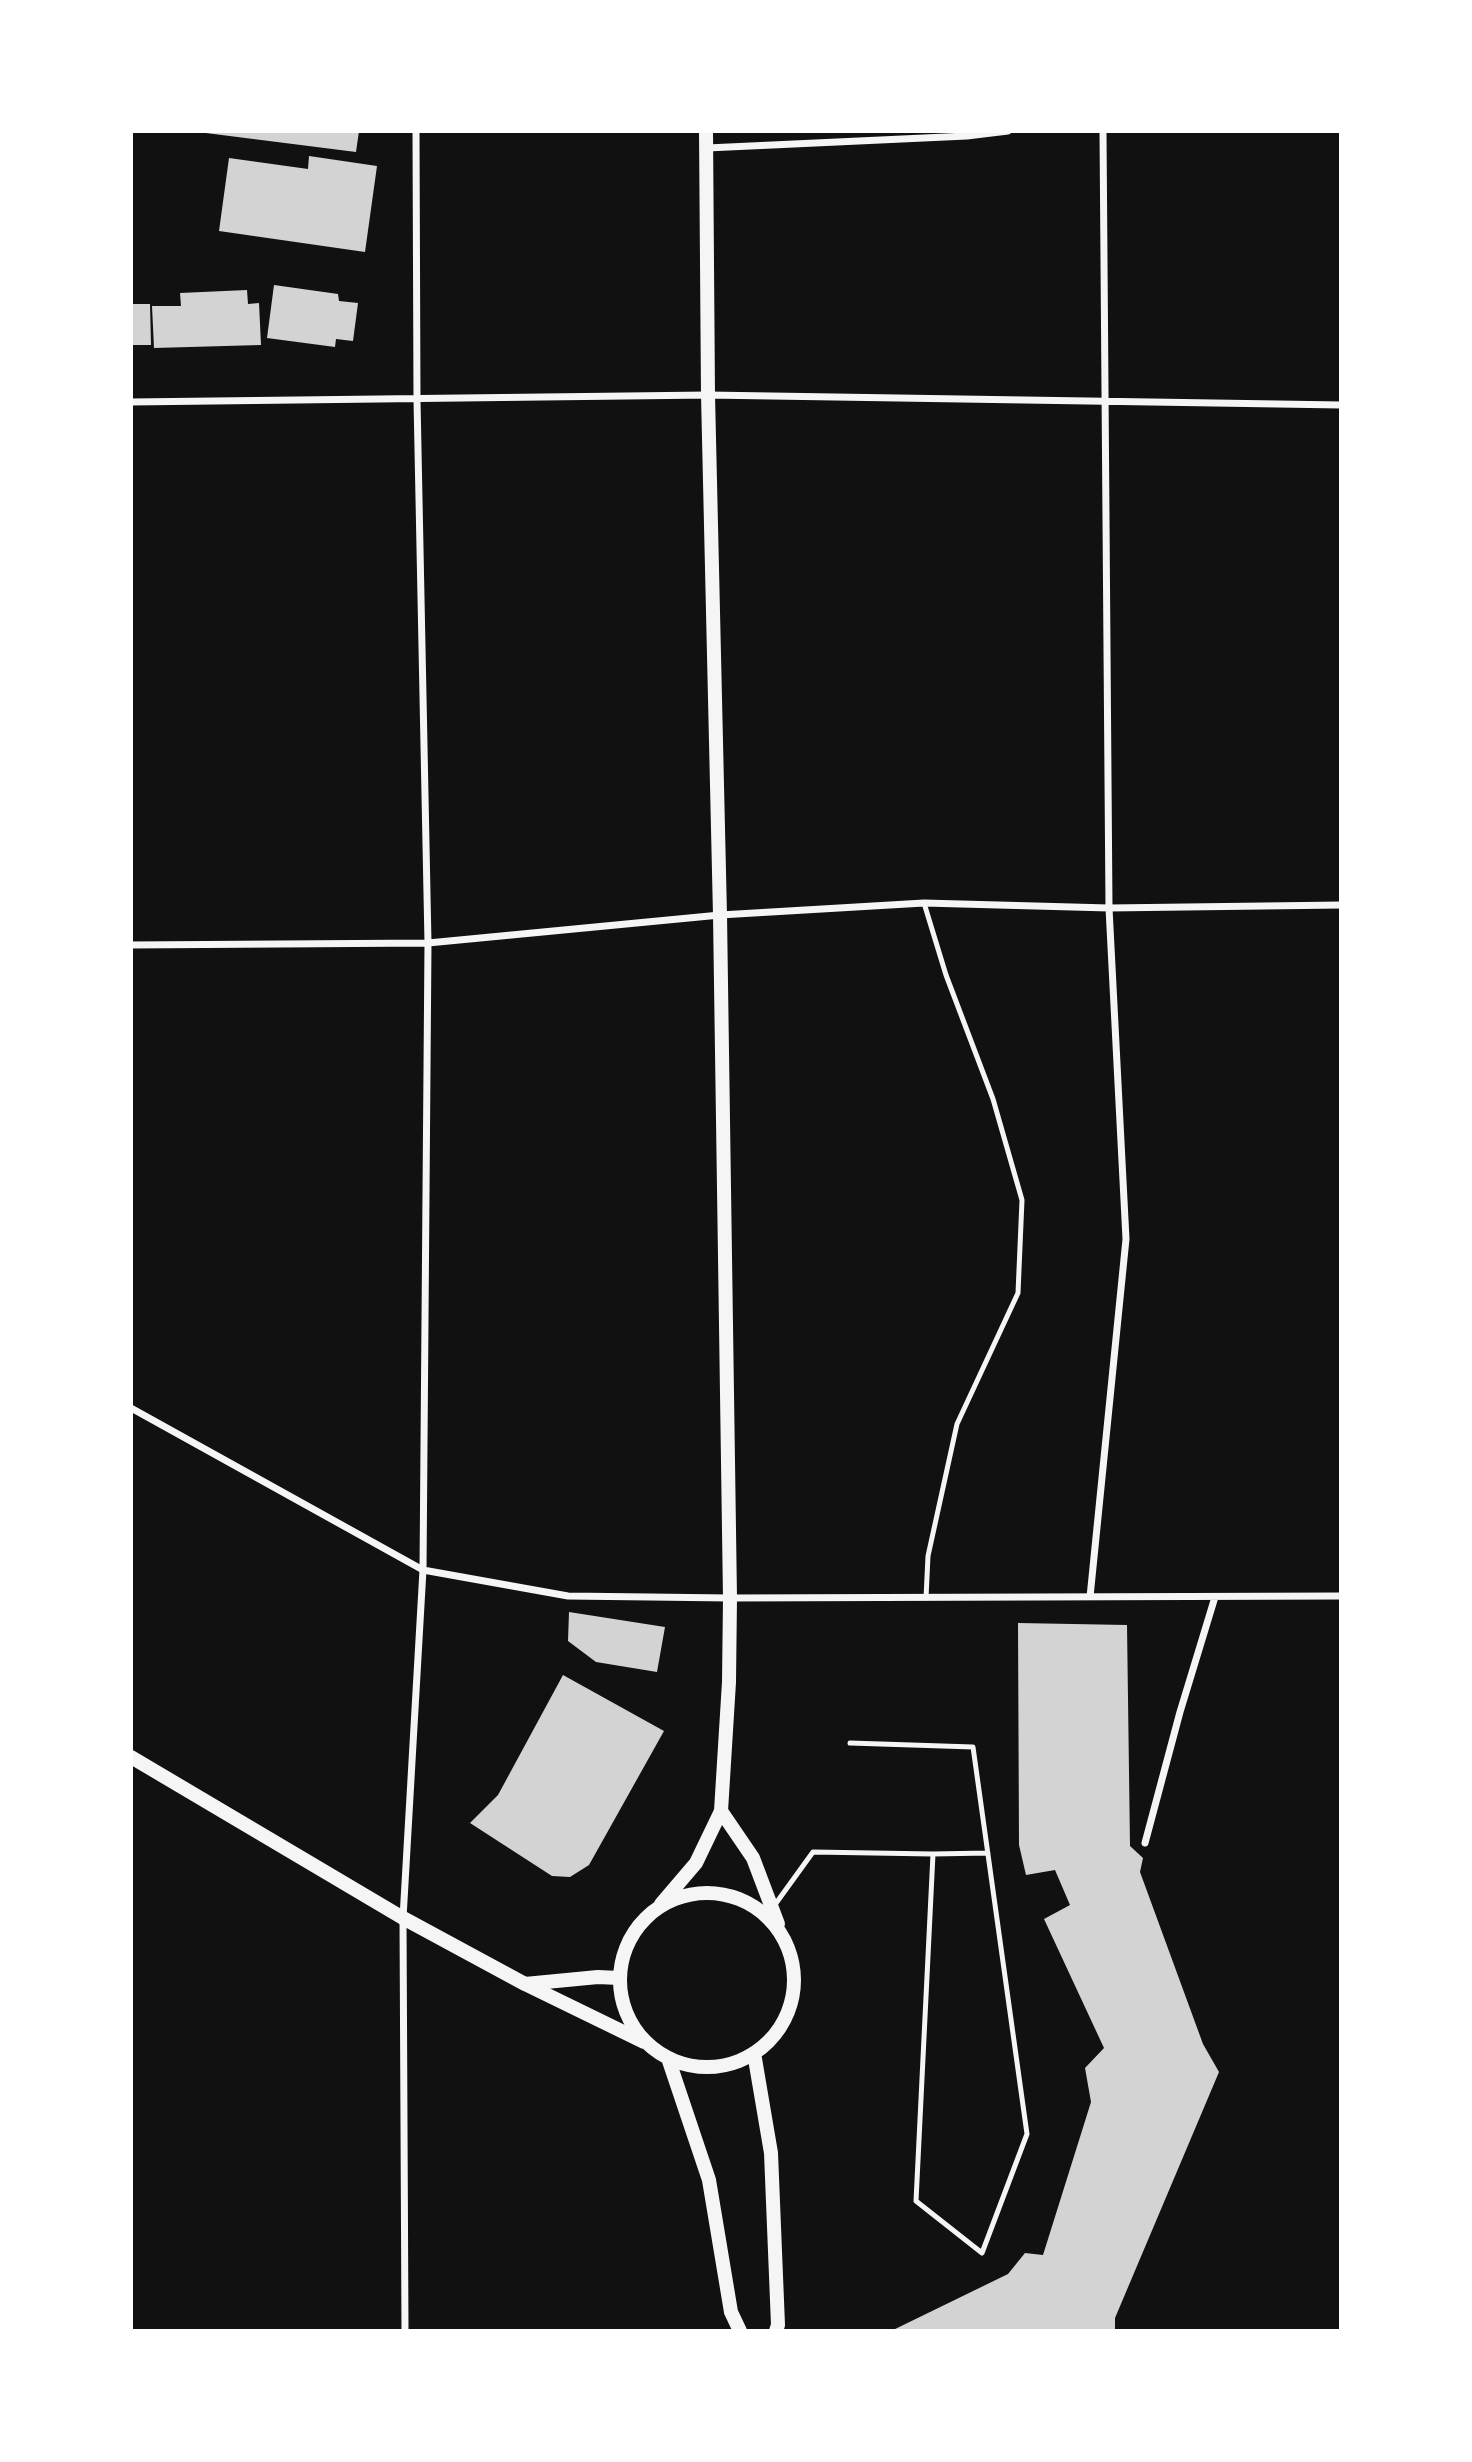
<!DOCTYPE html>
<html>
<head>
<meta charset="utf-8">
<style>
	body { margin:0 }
	#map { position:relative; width:1472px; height:2462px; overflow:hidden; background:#111; font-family:"DM Sans",sans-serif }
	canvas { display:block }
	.frame { position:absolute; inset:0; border:133px solid #fff; pointer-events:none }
</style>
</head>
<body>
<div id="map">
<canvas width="1472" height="2462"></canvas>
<div class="frame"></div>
</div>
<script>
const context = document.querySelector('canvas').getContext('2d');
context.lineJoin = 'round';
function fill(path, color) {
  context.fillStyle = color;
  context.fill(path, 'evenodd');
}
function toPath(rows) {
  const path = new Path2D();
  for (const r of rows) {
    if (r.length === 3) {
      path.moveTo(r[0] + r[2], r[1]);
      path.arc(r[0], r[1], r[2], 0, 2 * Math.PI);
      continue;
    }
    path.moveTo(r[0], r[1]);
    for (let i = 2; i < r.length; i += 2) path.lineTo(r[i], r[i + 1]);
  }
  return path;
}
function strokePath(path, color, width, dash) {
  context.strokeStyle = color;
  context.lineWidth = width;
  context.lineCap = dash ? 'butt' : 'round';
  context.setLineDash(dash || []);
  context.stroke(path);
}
fill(toPath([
	[190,131,359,131,356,152],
	[309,156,377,166,365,252,219,231,229,158,308,169],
	[274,285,338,294,339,301,358,303,353,341,336,339,335,347,267,338],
	[247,290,248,304,259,303,261,345,154,348,152,306,181,306,180,293],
	[131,304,150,304,151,345,131,345],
	[569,1612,665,1627,657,1672,596,1662,568,1641],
	[1018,1623,1127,1625,1130,1846,1143,1858,1140,1872,1203,2044,1219,2072,1115,2318,1115,2331,891,2331,1008,2274,1025,2253,1043,2255,1091,2102,1085,2068,1104,2048,1044,1919,1070,1905,1055,1870,1026,1875,1019,1845],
	[563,1675,664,1731,589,1865,570,1877,552,1876,470,1823,498,1795]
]), '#d3d3d3');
strokePath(toPath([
	[924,903,946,975,993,1099,1022,1200,1018,1293,957,1424,928,1556,926,1598],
	[933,1854,988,1853],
	[774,1906,813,1852,933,1854,916,2201,982,2253,1027,2134,973,1747,850,1743]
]), '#f5f5f5', 5);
strokePath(toPath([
	[707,148,967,136,1008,131],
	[131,402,708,395,1341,405],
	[131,945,428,943,720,915,924,903,1109,908,1341,905],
	[131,1408,423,1570,568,1596,730,1598,1341,1596],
	[1090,1597,1126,1239,1109,908,1103,131],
	[1145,1843,1180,1712,1215,1597],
	[405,2331,403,1918,423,1570,428,943,417,400,416,131]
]), '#f5f5f5', 7);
strokePath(toPath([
	[706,131,708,395,720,915,730,1598,729,1682,721,1811],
	[131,1757,403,1918,525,1984],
	[707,1980,87],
	[661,1904,696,1863,721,1811,753,1858,778,1924],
	[619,1978,598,1977,525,1984,644,2042],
	[754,2053,771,2153,778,2325,776,2331],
	[668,2058,709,2180,731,2312,740,2331]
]), '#f5f5f5', 14);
</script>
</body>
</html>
